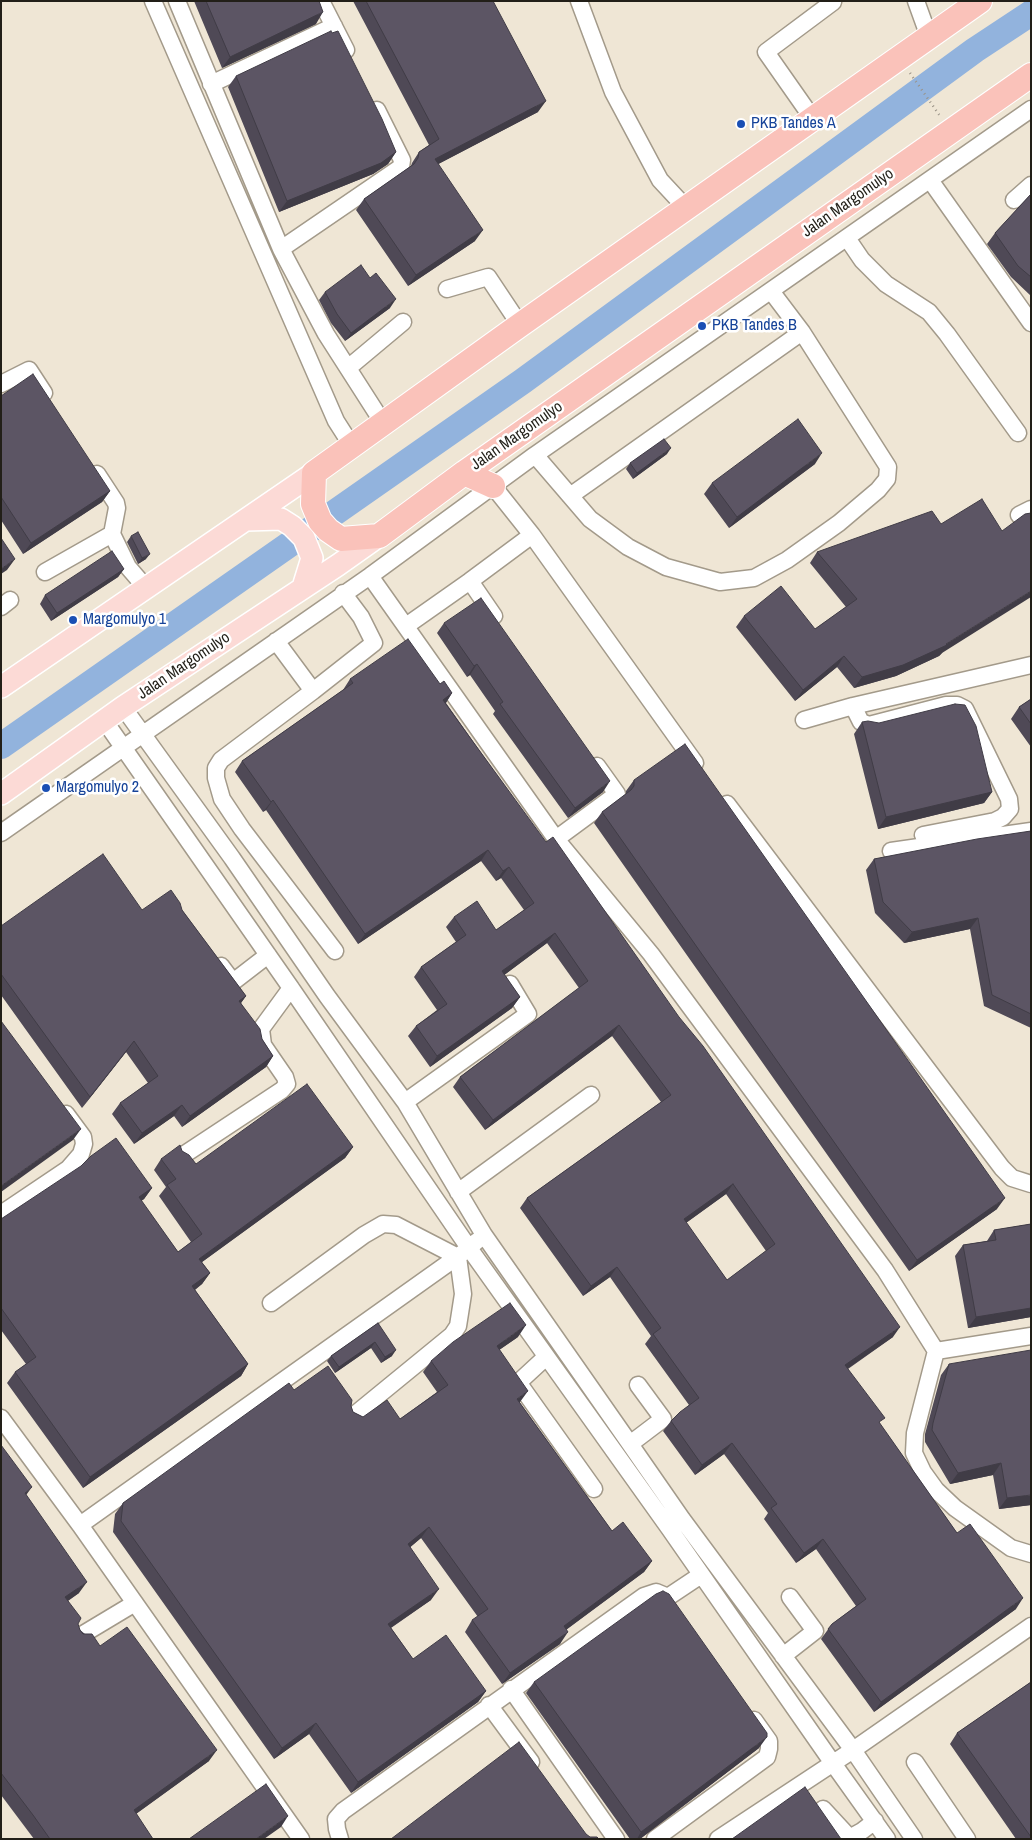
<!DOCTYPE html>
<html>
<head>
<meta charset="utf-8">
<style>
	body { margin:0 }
	#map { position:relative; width:1032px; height:1840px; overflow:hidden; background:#efe6d5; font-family:"Archivo Narrow",sans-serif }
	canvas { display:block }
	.frame { position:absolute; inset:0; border:2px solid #221f18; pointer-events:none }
</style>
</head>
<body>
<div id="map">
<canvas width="1032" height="1840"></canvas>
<div class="frame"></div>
</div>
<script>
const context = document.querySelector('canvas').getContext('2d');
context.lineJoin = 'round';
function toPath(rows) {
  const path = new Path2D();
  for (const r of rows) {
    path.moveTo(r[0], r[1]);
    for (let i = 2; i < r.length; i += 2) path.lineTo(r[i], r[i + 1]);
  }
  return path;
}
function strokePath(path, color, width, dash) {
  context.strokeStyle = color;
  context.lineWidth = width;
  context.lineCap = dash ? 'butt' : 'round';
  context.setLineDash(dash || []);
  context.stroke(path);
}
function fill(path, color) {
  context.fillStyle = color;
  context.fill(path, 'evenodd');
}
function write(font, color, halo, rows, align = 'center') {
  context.font = font + ' "Archivo Narrow",sans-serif';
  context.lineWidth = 5;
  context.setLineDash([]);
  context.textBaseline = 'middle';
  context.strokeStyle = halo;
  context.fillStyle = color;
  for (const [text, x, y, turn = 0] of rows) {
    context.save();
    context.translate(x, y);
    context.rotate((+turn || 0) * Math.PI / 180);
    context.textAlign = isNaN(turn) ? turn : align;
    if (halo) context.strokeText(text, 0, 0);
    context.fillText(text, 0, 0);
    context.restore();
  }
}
strokePath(toPath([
	[1,746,523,381,975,50,1031,13]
]), '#92b3dd', 26);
const minor = toPath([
	[153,1,336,421,352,446],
	[177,1,281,249],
	[321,1,346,50],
	[579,1,613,92,660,180,687,209],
	[916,1,929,37],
	[211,84,334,26],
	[377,110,402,160,401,167,281,249,326,334,383,423],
	[813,119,766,52,833,2],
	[930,180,1031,323],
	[1014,200,1031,185],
	[847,238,862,260,886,284,929,312,947,334,1018,433],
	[447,289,488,277,520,325],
	[348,368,403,322],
	[1,384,29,370,44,393],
	[535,455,590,519,628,547,666,567,720,582,754,578,787,560,839,523,878,490,887,479,888,467,802,332,771,291],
	[97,474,116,503,117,508,112,534,128,567,147,589],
	[493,486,532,535,695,763],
	[570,496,802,332],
	[1019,515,1031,509],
	[45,572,112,534],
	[370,576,556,839,651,954,885,1270,936,1351,915,1433,914,1453,923,1472,936,1490,955,1508,1011,1548,1031,1554],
	[1,607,10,600],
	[494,616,470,581,532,535],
	[406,626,470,581],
	[276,641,313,691,221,760,216,768,216,778,222,799,242,829,335,951],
	[313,691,374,643,361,617,343,593],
	[853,706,861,722,869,725,946,705,957,705,965,709,1009,799,1010,809,1003,817,995,821,923,835],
	[123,707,232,858,327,996,405,1102,484,1235,630,1444,682,1519,853,1750,914,1839],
	[104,720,291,988,469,1248,669,1528,832,1762,887,1839],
	[804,720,853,706,1031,665],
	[727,804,1002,1168,1012,1178,1031,1184],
	[1,833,370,576,535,455,1031,109],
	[556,839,617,794,597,766],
	[891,851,1031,831],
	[221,966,233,982,268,955],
	[405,1102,528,1014,510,984],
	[182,1156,282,1090,287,1084,285,1077,263,1045,261,1029,291,988],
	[458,1192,591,1095],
	[1,1214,68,1169,81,1154,84,1144,83,1137,66,1114],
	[271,1303,364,1235,383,1224,396,1225,458,1257,463,1294,458,1326,452,1335,353,1416],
	[936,1351,1031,1336],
	[546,1357,520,1381,520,1385,594,1489],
	[1,1418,80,1525,301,1839],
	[630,1444,663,1419,638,1385],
	[80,1525,464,1252,477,1241],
	[80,1636,135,1603],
	[783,1656,815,1631,790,1597],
	[511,1689,616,1839],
	[489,1705,531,1762],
	[915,1762,967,1839],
	[823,1809,848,1836,851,1837,862,1831,875,1821],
	[340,1839,337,1829,336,1819,343,1811,644,1596,656,1592,668,1597,701,1575],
	[655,1839,767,1757,769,1749,769,1741,754,1720],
	[718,1839,853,1750,1031,1626]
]);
const major = toPath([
	[246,520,281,519,292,526,304,538,312,558,303,587],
	[1,687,314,473],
	[1,794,123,707,338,565,379,536]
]);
const highway = toPath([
	[980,1,520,325,314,473,313,504,320,521,328,530,341,539,379,536,464,473,1031,75],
	[464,473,493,486]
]);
strokePath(minor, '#a39a8a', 19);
strokePath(major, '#fff', 24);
strokePath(highway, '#fff', 26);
strokePath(toPath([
	[910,73,940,116]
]), '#999286', 2.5, [1, 4]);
strokePath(minor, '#fff', 16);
strokePath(major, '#fcdad6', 21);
strokePath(highway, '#fac2ba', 24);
fill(toPath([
	[194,1,319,1,316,24,222,68],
	[353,1,493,1,538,112,438,164,475,241,408,286,356,210,364,199,411,166,412,163,419,152,429,145],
	[236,76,396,152,388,164,373,174,279,212,228,87],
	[1031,194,1031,296,1011,277,987,244,995,233],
	[325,292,390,308,345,341,331,323,319,300],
	[1,396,110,491,102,502,23,554,1,520],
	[667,454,633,479,626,469,630,463],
	[815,464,729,528,704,494,712,483],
	[941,524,1002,531,942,653,939,656,896,676,854,688,837,667,795,701,736,627,744,616,815,629,846,607,810,563,817,552],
	[131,536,146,559,138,564,127,542],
	[124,569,118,577,51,621,40,604,45,595],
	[444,623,603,792,568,818,493,714,495,711,470,675,467,677,437,633],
	[350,679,440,684,452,693,446,703,893,1337,848,1369,880,1424,957,1533,1016,1609,874,1712,821,1639,832,1624,856,1606,816,1549,796,1563,764,1519,768,1513,724,1454,695,1475,663,1431,671,1421,689,1405,645,1344,651,1336,610,1277,583,1296,520,1208,527,1198,661,1102,612,1036,485,1130,453,1087,460,1077,579,988,547,943,504,975,520,997,512,1008,430,1067,408,1036,416,1026,437,1010,414,977,421,967,456,942,446,927,454,917,496,930,524,910,501,878,496,881,481,861,358,944,266,810,263,812,235,772,242,761,343,690],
	[726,1194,766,1251,727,1280,686,1223],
	[1031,699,1031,747,1011,719,1019,707],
	[862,722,992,792,984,803,878,829,854,734],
	[634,780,997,1209,909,1271,594,823,602,812,626,794,626,791],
	[1031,831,1031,1028,984,1006,970,929,904,943,875,913,866,870,874,859],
	[142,910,182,910,246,996,241,1003,262,1039,273,1056,266,1067,182,1127,174,1116,134,1144,112,1114,120,1103,148,1083,126,1052,82,1108,1,995,1,926],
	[353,1147,345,1158,202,1262,210,1273,202,1284,195,1290,248,1364,241,1376,83,1488,7,1383,15,1372,26,1364,1,1330,1,1219,152,1188,144,1199,141,1201,178,1252,191,1242,159,1196,166,1187,154,1170,161,1159,182,1151,196,1164],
	[1031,1224,1031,1317,968,1328,955,1256,963,1245,987,1241,994,1230],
	[378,1323,392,1356,381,1363,371,1348,335,1373,327,1361,331,1356],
	[518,1337,499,1350,520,1403,612,1531,652,1561,644,1572,566,1630,560,1644,502,1684,465,1632,472,1620,478,1617,421,1538,410,1547,431,1600,391,1628,413,1659,486,1691,478,1702,351,1793,309,1734,274,1759,113,1532,115,1514,123,1503,294,1390,351,1406,353,1412,363,1417,400,1419,437,1392,423,1372,431,1361],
	[949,1364,1031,1505,999,1509,993,1475,950,1484,925,1442,925,1434,941,1375],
	[1,1445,26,1495,79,1593,68,1601,80,1630,100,1646,209,1761,136,1814,153,1839,34,1839,1,1795],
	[534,1682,759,1748,640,1839,630,1839,526,1693],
	[1031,1682,1031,1839,1016,1839,950,1744,957,1733]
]), '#4f4956');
fill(toPath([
	[323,12,316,24,222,68,230,57],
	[546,101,538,112,427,170,435,159],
	[396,152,388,164,373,174,279,212,287,201],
	[483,230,475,241,408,286,416,275],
	[396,299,390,308,345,341,351,333],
	[671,448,667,454,633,479,637,473],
	[822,453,815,464,729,528,737,517],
	[110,491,102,502,23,554,31,543],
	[150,554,146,559,138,564,142,558],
	[15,559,7,570,1,574,1,569],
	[124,569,118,577,51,621,57,613],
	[1031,591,1031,597,942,653,939,656,896,676,854,688,862,677,946,644],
	[844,656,837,667,795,701,803,690],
	[477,664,470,675,467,677,474,666],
	[452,693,445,704,443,700],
	[610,781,603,792,568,818,575,808],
	[992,792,984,803,878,829,886,817],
	[273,800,266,810,263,812,271,802],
	[488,850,481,861,358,944,365,934],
	[509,867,501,878,496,881,503,871],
	[978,918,970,929,904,943,912,932],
	[555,933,547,943,495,982,502,971],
	[246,996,238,1007,239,1001],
	[520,997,512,1008,430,1067,437,1056],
	[619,1025,612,1036,485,1130,493,1120],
	[134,1041,126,1052,82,1108,90,1097],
	[273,1056,266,1067,182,1127,190,1116],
	[182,1105,174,1116,134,1144,142,1133],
	[81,1129,73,1140,1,1192,1,1186],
	[353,1147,345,1158,191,1270,199,1259],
	[733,1184,726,1194,676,1230,684,1219],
	[152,1188,144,1199,131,1208,139,1197],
	[1005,1198,997,1209,909,1271,917,1260],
	[617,1267,610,1277,583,1296,591,1286],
	[210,1273,202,1284,185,1297,192,1286],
	[1031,1308,1031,1317,968,1328,976,1317],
	[526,1325,518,1337,489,1357,497,1346],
	[900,1327,893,1337,838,1375,845,1365],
	[375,1342,371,1348,335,1373,339,1367],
	[396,1350,392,1356,381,1363,385,1357],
	[248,1364,241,1376,83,1488,90,1477],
	[528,1391,520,1402,509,1410,517,1399],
	[732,1443,724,1454,695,1475,702,1465],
	[1001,1463,993,1475,950,1484,958,1473],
	[32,1487,24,1498,25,1493],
	[1031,1495,1031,1505,999,1509,1007,1498],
	[429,1527,421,1538,400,1556,408,1544],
	[823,1539,816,1549,796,1563,804,1553],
	[652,1561,644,1572,556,1637,564,1626],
	[87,1582,79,1593,57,1608,65,1597],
	[439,1589,431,1600,380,1635,388,1624],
	[1023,1598,1016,1609,874,1712,881,1702],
	[568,1632,560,1644,502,1684,510,1673],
	[486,1691,478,1702,351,1793,358,1782],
	[316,1723,309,1734,274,1759,282,1748],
	[767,1737,759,1748,640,1839,637,1839,641,1832],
	[217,1750,209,1761,126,1821,134,1810],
	[288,1816,281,1827,264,1839,256,1839]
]), '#403c46');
const building = toPath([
	[206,1,319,1,323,12,230,57,206,1],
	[366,1,493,1,546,101,435,159,483,230,416,275,364,199,414,164,418,158,419,152,439,139,366,1],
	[331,31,332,33,338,31,382,119,396,152,381,163,287,201,236,76,331,31],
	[1031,194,1031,277,1018,266,995,233,1031,194],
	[361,265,370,278,376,273,396,299,351,333,337,314,325,292,361,265],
	[33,374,110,491,31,543,1,497,1,396,33,374],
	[798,419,822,453,737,517,712,483,798,419],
	[664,439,671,448,637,473,630,463,664,439],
	[982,499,1002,531,1025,514,1031,513,1031,591,946,644,947,645,903,665,862,677,844,656,803,690,744,616,781,586,815,629,857,599,817,552,932,511,941,524,982,499],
	[138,532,150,554,142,558,131,536,138,532],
	[1,538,15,559,1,569,1,538],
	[112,551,124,569,57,613,45,595,112,551],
	[481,598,610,781,575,808,500,704,503,702,477,664,474,666,444,623,481,598],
	[408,639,440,684,444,681,452,693,443,700,471,739,546,842,553,837,679,1017,703,1046,900,1327,845,1365,885,1418,879,1422,957,1533,970,1524,1023,1598,881,1702,828,1629,832,1624,866,1599,823,1539,804,1553,771,1508,777,1504,732,1443,702,1465,671,1421,680,1412,699,1398,653,1334,661,1328,617,1267,591,1286,527,1198,671,1095,619,1025,493,1120,460,1077,588,981,555,933,502,971,520,997,437,1056,416,1026,447,1004,421,967,466,935,454,917,477,901,496,930,534,903,509,867,503,871,488,850,365,934,273,800,271,802,242,761,353,683,350,679,408,639],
	[733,1184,775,1244,727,1280,684,1219,733,1184],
	[1031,699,1031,724,1019,707,1031,699],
	[955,704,965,705,976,726,992,792,886,817,862,722,868,721,879,723,955,704],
	[685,744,1005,1198,917,1260,602,812,631,790,634,786,634,780,685,744],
	[1031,831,1031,1014,992,995,978,918,912,932,883,902,874,859,977,839,1031,831],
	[103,854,142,910,171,890,180,903,182,910,246,996,239,1001,260,1029,262,1039,273,1056,190,1116,182,1105,142,1133,120,1103,158,1076,134,1041,90,1097,1,974,1,926,103,854],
	[1,1021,81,1129,1,1186,1,1021],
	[307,1084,353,1147,199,1259,210,1273,192,1286,248,1364,90,1477,15,1372,36,1357,1,1308,1,1219,81,1166,91,1156,116,1138,152,1188,139,1197,178,1252,202,1234,167,1185,176,1179,161,1159,180,1145,182,1151,189,1155,196,1164,307,1084],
	[1031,1224,1031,1308,976,1317,963,1245,996,1240,994,1230,1031,1224],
	[510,1303,526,1325,497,1346,528,1391,517,1399,612,1531,623,1522,652,1561,564,1626,568,1632,510,1673,472,1620,488,1609,429,1527,408,1544,439,1589,388,1624,413,1659,446,1635,486,1691,358,1782,316,1723,282,1748,121,1521,123,1503,289,1383,294,1390,328,1366,352,1400,351,1406,353,1412,363,1417,387,1400,400,1419,448,1385,431,1361,453,1342,510,1303],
	[378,1323,396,1350,385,1357,375,1342,339,1367,331,1356,378,1323],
	[1031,1350,1031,1495,1007,1498,1001,1463,958,1473,932,1430,933,1423,949,1364,1031,1350],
	[1,1445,32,1487,25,1493,87,1582,65,1597,81,1618,78,1624,80,1630,83,1634,92,1634,100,1646,127,1627,217,1750,134,1810,153,1839,50,1839,33,1815,1,1773,1,1445],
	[663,1591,669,1594,767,1733,767,1737,641,1832,534,1682,656,1594,663,1591],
	[1031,1682,1031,1837,957,1733,1031,1682],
	[519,1742,586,1834,590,1837,597,1837,599,1839,391,1839,519,1742],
	[266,1784,288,1816,256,1839,189,1839,266,1784],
	[805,1787,841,1839,732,1839,805,1787]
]);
fill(building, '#5c5564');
strokePath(building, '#403c46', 1);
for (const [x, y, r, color] of [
	[741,124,5,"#1a4fb4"],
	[702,326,5,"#1a4fb4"],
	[73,620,5,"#1a4fb4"],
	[46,788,5,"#1a4fb4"]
]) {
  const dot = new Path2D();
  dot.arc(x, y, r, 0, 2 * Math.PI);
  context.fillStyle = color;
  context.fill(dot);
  strokePath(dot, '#fff', 2);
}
write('16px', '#164399', '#fff', [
	["PKB Tandes A",751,124],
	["PKB Tandes B",712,326],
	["Margomulyo 1",83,620],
	["Margomulyo 2",56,788]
], 'left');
write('16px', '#221f18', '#fff', [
	["Jalan Margomulyo",848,203,-35],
	["Jalan Margomulyo",517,436,-35],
	["Jalan Margomulyo",184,666,-34]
]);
</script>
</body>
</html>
